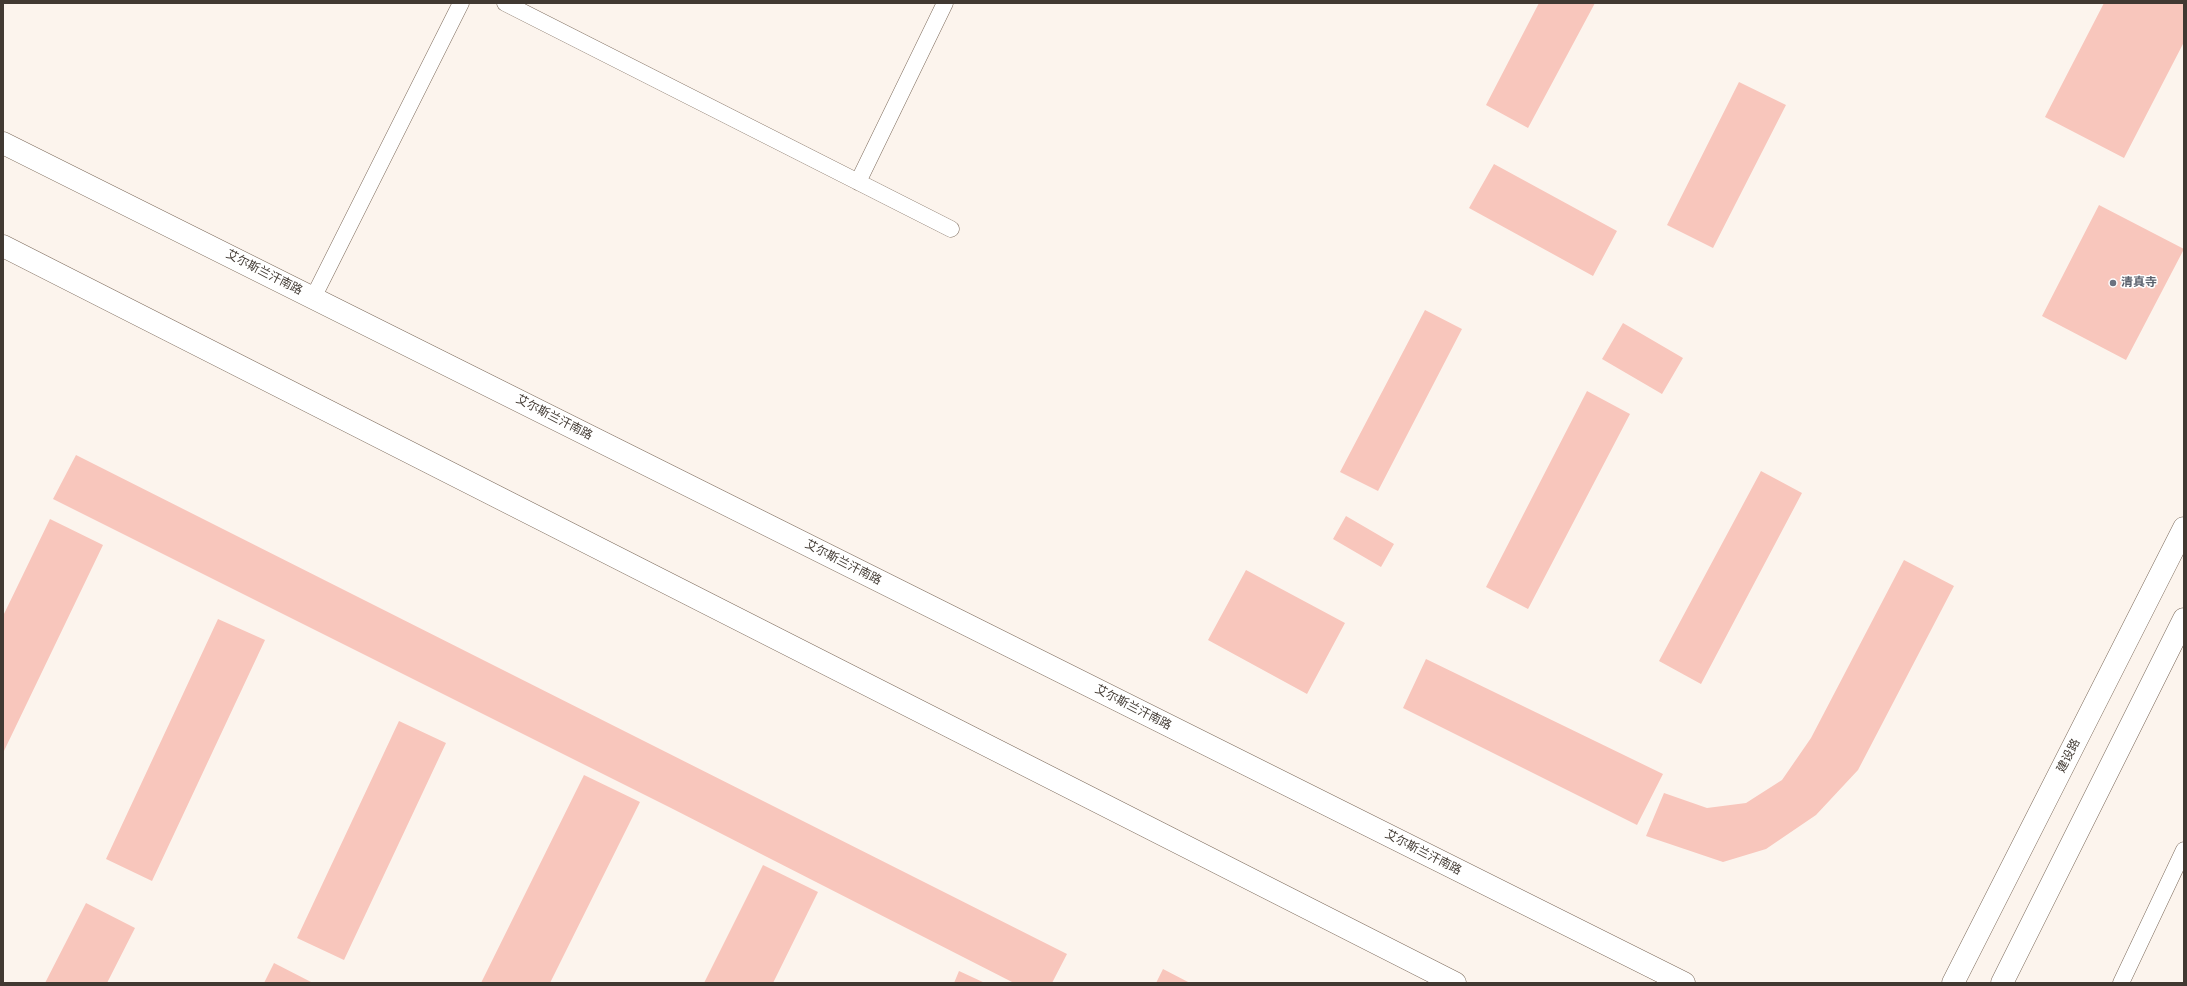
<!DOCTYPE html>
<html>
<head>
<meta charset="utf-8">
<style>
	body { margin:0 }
	#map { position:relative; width:2187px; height:986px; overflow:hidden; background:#fcf4ed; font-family:Poppins,sans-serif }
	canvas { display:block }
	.frame { position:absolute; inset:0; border:4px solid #413932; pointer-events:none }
</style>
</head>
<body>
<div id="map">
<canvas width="2187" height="986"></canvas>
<div class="frame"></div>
</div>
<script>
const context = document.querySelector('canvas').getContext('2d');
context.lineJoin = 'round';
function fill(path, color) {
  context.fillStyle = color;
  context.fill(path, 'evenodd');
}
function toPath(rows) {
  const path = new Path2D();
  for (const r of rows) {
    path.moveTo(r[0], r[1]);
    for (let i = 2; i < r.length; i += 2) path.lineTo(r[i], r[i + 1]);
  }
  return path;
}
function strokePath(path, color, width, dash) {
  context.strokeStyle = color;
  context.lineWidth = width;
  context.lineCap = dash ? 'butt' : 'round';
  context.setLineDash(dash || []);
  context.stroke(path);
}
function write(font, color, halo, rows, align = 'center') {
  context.font = font + ' Poppins,"Noto Sans SC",sans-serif';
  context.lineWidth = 3;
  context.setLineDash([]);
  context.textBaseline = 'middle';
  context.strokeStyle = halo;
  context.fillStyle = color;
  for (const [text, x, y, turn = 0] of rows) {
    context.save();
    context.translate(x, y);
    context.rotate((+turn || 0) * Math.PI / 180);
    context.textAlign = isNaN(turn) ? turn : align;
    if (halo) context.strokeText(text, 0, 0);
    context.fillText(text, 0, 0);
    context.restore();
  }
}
fill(toPath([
	[1539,3,1595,3,1528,128,1486,105],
	[2104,3,2184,3,2184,42,2124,158,2045,117],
	[1739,82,1786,105,1713,248,1667,225],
	[1494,164,1617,231,1593,276,1469,208],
	[2099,205,2184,249,2126,360,2042,316],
	[1425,310,1462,329,1378,491,1340,472],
	[1623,323,1683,358,1662,394,1602,359],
	[1587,391,1630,414,1528,609,1486,587],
	[76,455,1067,954,1052,983,1014,983,671,808,53,499],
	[1761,471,1802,493,1701,684,1659,661],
	[1346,516,1394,544,1381,567,1333,539],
	[50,519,103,545,3,753,3,616],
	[1904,560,1954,586,1858,770,1816,815,1766,849,1723,862,1646,836,1664,793,1707,808,1746,803,1782,780,1811,738],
	[1246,570,1345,623,1307,694,1208,640],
	[218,619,265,640,152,881,106,859],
	[1426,659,1663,774,1637,825,1403,708],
	[399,721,446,743,344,960,297,938],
	[584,775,640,802,550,983,481,983],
	[763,865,818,892,773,983,704,983],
	[86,903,135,928,107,983,45,983],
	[274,963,313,983,264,983],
	[1163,969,1190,983,1156,983],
	[959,971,985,983,954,983]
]), '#f8c6bc');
const lane = toPath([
	[505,3,951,229],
	[858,182,945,3],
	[313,298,461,3],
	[2121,983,2184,850]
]);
const secondary = toPath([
	[3,143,1684,983],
	[3,246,1455,983],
	[1953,983,2184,528],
	[2002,983,2184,619]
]);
strokePath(lane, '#7c6a5b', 17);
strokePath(secondary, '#7c6a5b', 23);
strokePath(lane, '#fff', 16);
strokePath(secondary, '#fff', 22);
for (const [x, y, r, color] of [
	[2113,283,4,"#6b7280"]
]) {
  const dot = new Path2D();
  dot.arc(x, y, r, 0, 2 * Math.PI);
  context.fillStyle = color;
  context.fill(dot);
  strokePath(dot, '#fff', 1.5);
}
write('12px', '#413932', '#fff', [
	["艾尔斯兰汗南路",264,273,27],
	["艾尔斯兰汗南路",554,418,27],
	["艾尔斯兰汗南路",843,563,27],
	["艾尔斯兰汗南路",1133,708,27],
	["建设路",2069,756,-63],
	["艾尔斯兰汗南路",1423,853,27]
]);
write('bold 12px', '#5b616d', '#fff', [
	["清真寺",2121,283]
], 'left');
</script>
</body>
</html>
